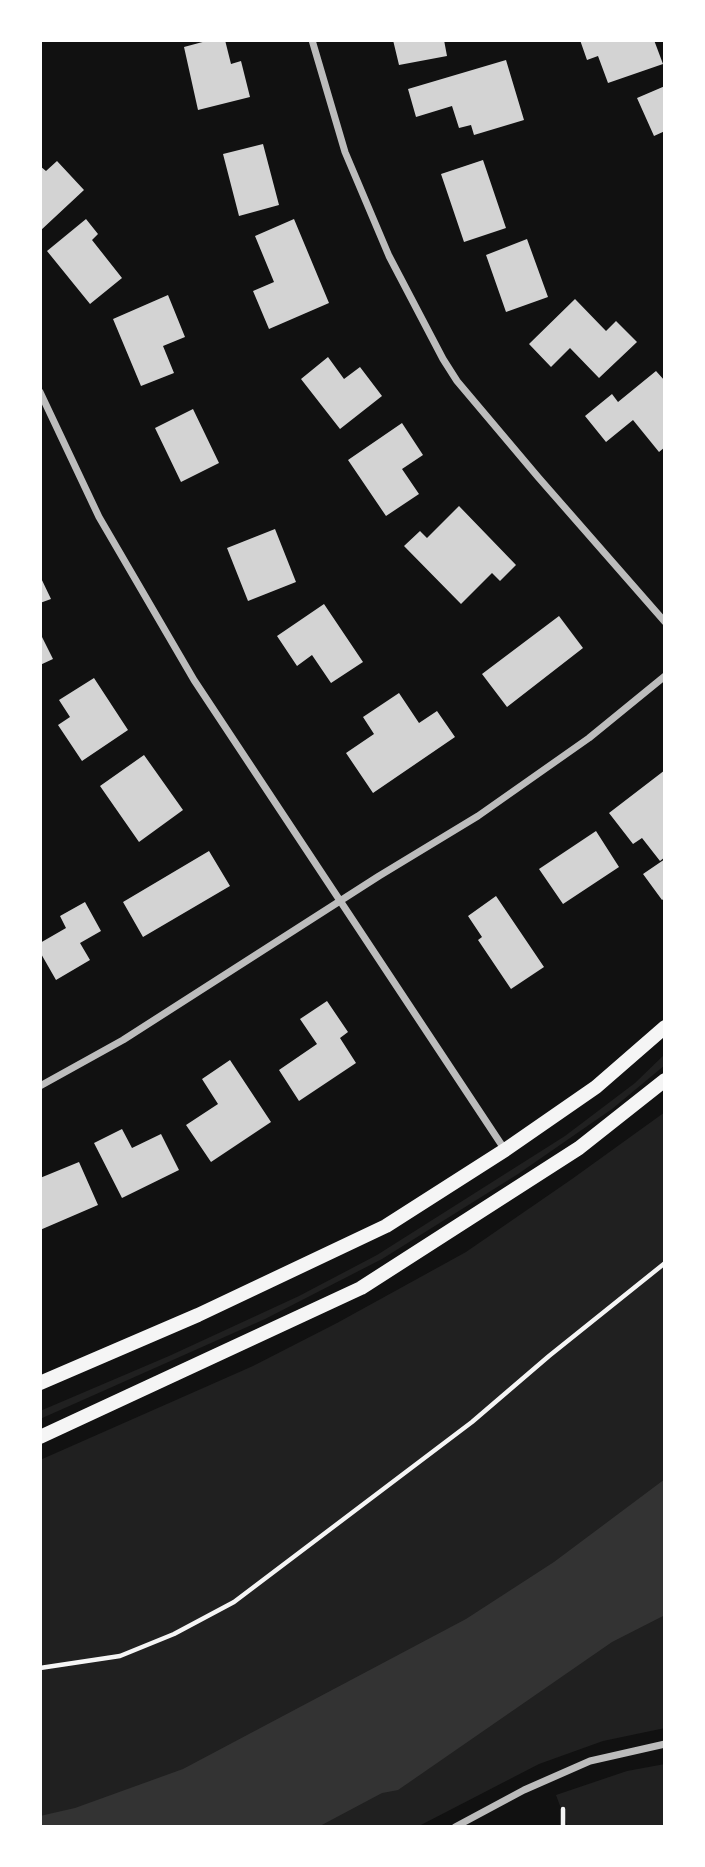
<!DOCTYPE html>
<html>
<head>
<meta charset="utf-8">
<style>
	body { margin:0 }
	#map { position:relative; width:705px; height:1867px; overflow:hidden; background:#111; font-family:"Roboto Condensed",sans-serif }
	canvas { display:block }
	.frame { position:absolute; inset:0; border:42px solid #fff; pointer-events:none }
</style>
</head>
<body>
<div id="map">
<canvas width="705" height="1867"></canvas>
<div class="frame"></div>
</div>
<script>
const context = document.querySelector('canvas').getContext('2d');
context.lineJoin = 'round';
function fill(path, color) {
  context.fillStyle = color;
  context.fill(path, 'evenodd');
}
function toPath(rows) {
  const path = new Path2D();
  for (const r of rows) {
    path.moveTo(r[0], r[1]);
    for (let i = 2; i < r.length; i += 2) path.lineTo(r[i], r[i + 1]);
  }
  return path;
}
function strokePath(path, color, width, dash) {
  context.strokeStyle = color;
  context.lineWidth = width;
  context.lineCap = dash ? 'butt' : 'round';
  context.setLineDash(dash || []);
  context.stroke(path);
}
fill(toPath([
	[665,1054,665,1065,612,1109,518,1174,382,1259,265,1319,40,1419,40,1411,169,1356,299,1296,377,1255,565,1136,635,1083],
	[665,1112,665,1728,603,1741,539,1764,417,1827,40,1827,40,1460,253,1366,337,1323,466,1252,572,1179],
	[665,1764,665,1827,568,1827,556,1795,627,1771]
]), '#202020');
fill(toPath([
	[665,1479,665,1615,612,1642,398,1790,382,1793,318,1827,40,1827,40,1816,75,1808,183,1769,466,1619,554,1562]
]), '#333');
fill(toPath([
	[210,40,225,40,231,64,241,61,250,97,198,110,184,47],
	[393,40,444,40,447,56,399,65],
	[580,40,654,40,663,64,608,83,598,56,587,60],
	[506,60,524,120,474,135,471,125,459,128,452,106,416,117,408,89],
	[665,86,665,131,654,136,637,98],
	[263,144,279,205,239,216,223,154],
	[483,160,506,228,464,242,441,174],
	[57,161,84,190,40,231,40,166,46,171],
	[86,219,98,234,92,240,122,278,90,304,47,251],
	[294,219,329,303,269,329,253,291,274,282,255,236],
	[527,239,548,297,506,312,486,255],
	[168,295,185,337,163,346,174,373,141,386,113,319],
	[575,299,606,331,616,321,637,342,599,378,570,348,551,367,529,344],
	[328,357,344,379,360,367,382,396,340,429,301,379],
	[656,371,665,381,665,447,659,452,633,420,606,442,585,416,612,394,618,402],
	[193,409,219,463,181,482,155,428],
	[402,423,423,455,402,469,419,494,386,516,348,460],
	[459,506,516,565,500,581,492,573,461,604,404,546,420,531,427,538],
	[275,529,296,582,248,601,227,548],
	[40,576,51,599,40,603],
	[324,604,363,662,331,683,312,655,297,666,277,636],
	[559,616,583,648,507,707,482,674],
	[40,633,53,659,40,665],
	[94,678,128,730,82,761,58,725,70,717,59,700],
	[399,693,419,723,437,711,455,737,373,793,346,753,374,734,363,717],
	[144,755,183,810,139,842,100,786],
	[665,770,665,857,660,861,642,838,633,844,609,813],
	[596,831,619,867,563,904,539,869],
	[209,851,230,886,143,937,123,902],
	[665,859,665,898,662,900,643,874],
	[496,896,544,967,511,989,478,940,482,937,468,916],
	[85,902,101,931,80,943,90,960,56,980,40,952,40,943,66,928,60,916],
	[327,1001,348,1032,340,1038,356,1063,299,1101,279,1070,317,1044,300,1019],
	[230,1060,271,1122,211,1162,186,1125,218,1104,202,1079],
	[122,1129,132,1148,161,1134,179,1170,122,1198,94,1143],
	[79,1162,98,1205,40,1230,40,1178]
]), '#d3d3d3');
strokePath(toPath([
	[40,1668,120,1656,174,1634,234,1602,472,1422,549,1356,665,1263],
	[563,1809,563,1827]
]), '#f5f5f5', 4.5);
strokePath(toPath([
	[312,40,345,152,389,256,443,359,457,381,538,477,665,622],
	[40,392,99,517,194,680,505,1150],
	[40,1086,123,1040,379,876,478,816,589,738,665,676],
	[455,1827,524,1790,590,1761,665,1744]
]), '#bcbcbc', 7);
strokePath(toPath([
	[40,1383,198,1315,386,1226,505,1150,596,1087,665,1027],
	[40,1437,361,1288,579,1148,665,1080]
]), '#f5f5f5', 14);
</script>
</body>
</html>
